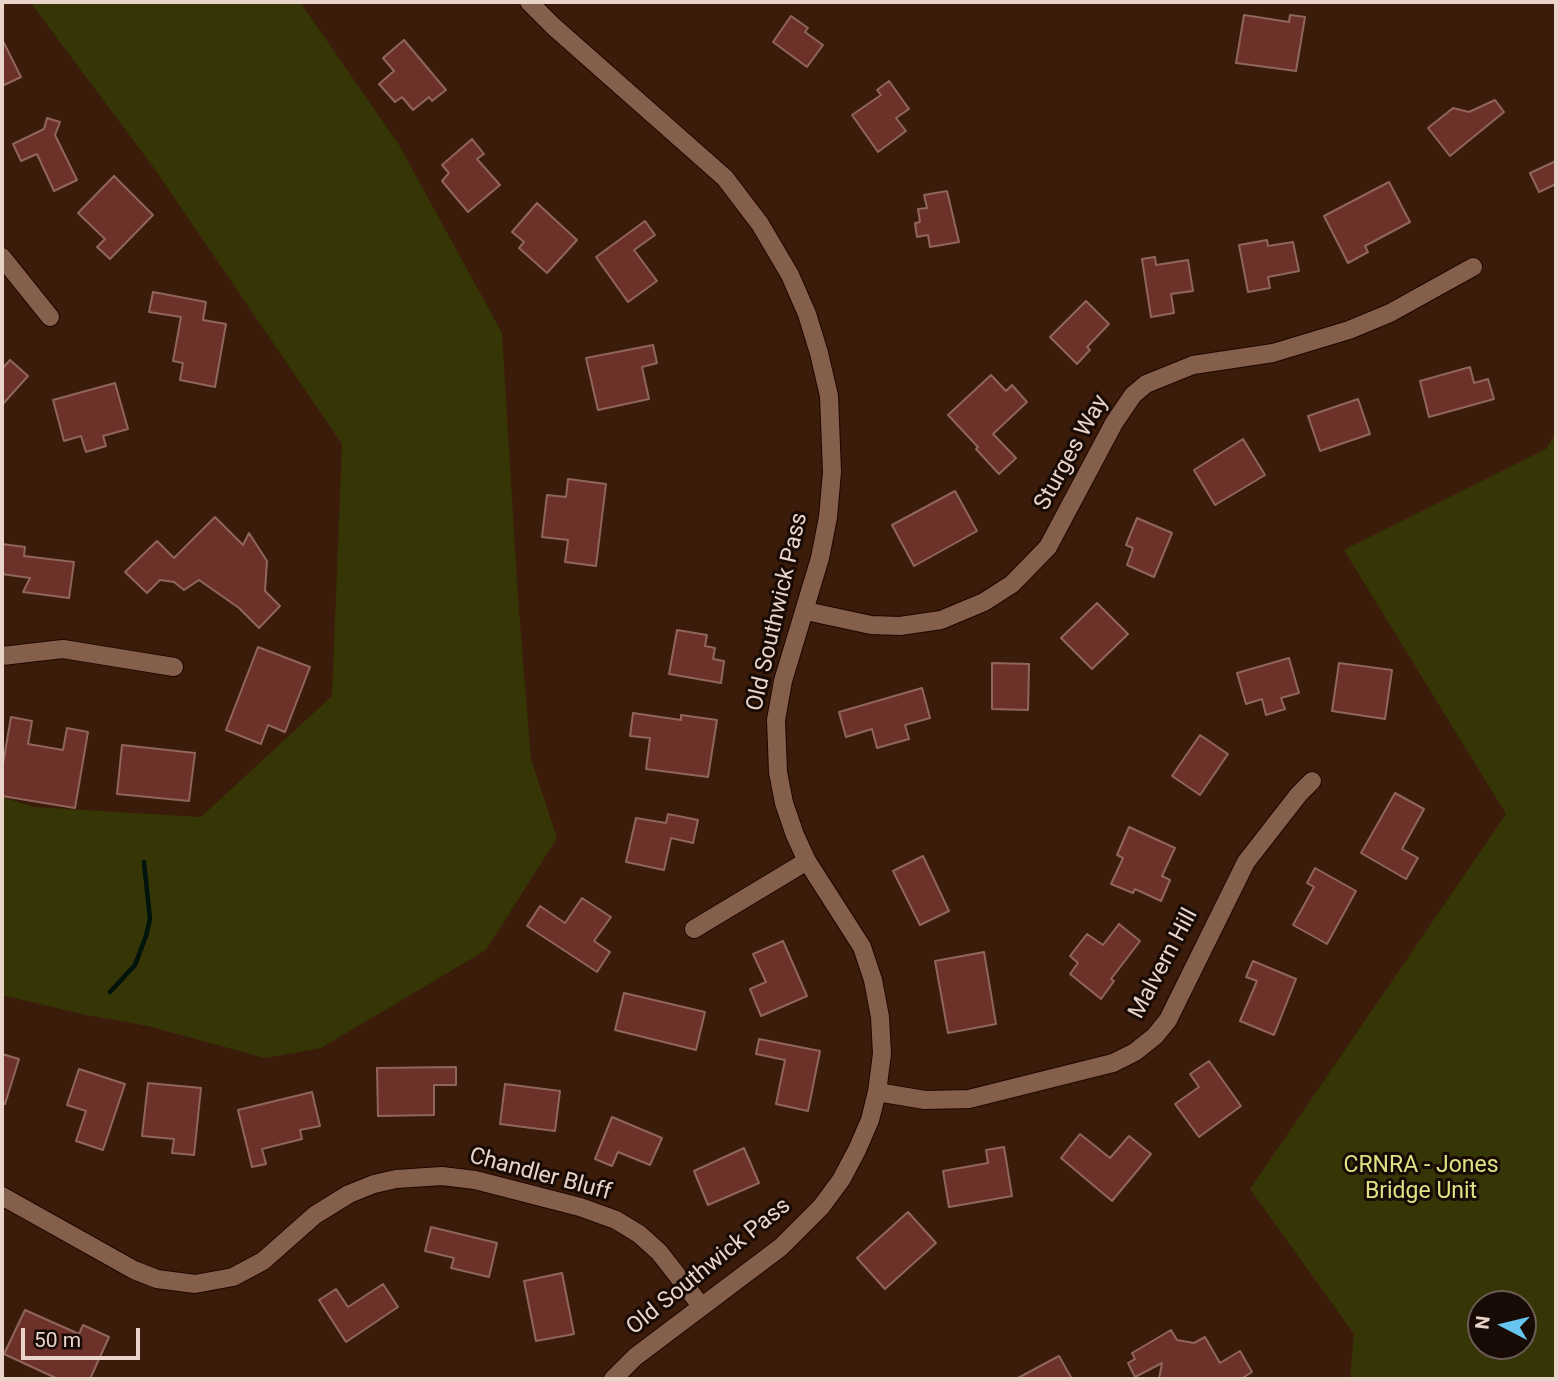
<!DOCTYPE html>
<html>
<head>
<meta charset="utf-8">
<style>
	body { margin:0 }
	#map { position:relative; width:1558px; height:1381px; overflow:hidden; background:#3b1c0a; font-family:Roboto,sans-serif }
	canvas { display:block }
	.frame { position:absolute; inset:0; border:4px solid #e9d4c9; pointer-events:none }
	.north { position:absolute; left:1467px; top:1290px; width:70px; height:70px; box-sizing:border-box; background:#180b05; border:2px solid #6c5b53; border-radius:50%; rotate:277deg; font-size:19px; font-weight:700; line-height:28px; text-align:center; color:#e9d4c9 }
	.north::after { content:''; display:block; margin:auto; width:24px; height:32px; background:#65c5ef; clip-path:polygon(50% 0,100% 100%,50% 72%,0 100%) }
	.scale { position:absolute; left:21px; top:1328px; width:119px; height:32px; box-sizing:border-box; border:4px solid #e9d4c9; border-top:0; padding-left:9px; font-size:21px; line-height:24px; white-space:nowrap; color:#e9d4c9; -webkit-text-stroke:5px #180b05; paint-order:stroke }
</style>
</head>
<body>
<div id="map">
<canvas width="1558" height="1381"></canvas>
<div class="frame"></div>
<div class="north">N</div>
<div class="scale">50 m</div>
</div>
<script>
const context = document.querySelector('canvas').getContext('2d');
context.lineJoin = 'round';
function fill(path, color) {
  context.fillStyle = color;
  context.fill(path, 'evenodd');
}
function toPath(rows) {
  const path = new Path2D();
  for (const r of rows) {
    path.moveTo(r[0], r[1]);
    for (let i = 2; i < r.length; i += 2) path.lineTo(r[i], r[i + 1]);
  }
  return path;
}
function strokePath(path, color, width, dash) {
  context.strokeStyle = color;
  context.lineWidth = width;
  context.lineCap = dash ? 'butt' : 'round';
  context.setLineDash(dash || []);
  context.stroke(path);
}
function write(font, color, halo, rows, align = 'center') {
  context.font = font + ' Roboto,sans-serif';
  context.lineWidth = 6;
  context.setLineDash([]);
  context.textBaseline = 'middle';
  context.strokeStyle = halo;
  context.fillStyle = color;
  for (const [text, x, y, turn = 0] of rows) {
    context.save();
    context.translate(x, y);
    context.rotate((+turn || 0) * Math.PI / 180);
    context.textAlign = isNaN(turn) ? turn : align;
    if (halo) context.strokeText(text, 0, 0);
    context.fillText(text, 0, 0);
    context.restore();
  }
}
fill(toPath([
	[30,2,300,2,399,145,502,333,518,598,531,759,557,838,486,950,321,1048,265,1058,148,1026,86,1015,2,995,2,797,33,807,201,817,332,696,342,444,154,168],
	[1556,433,1556,1379,1350,1379,1354,1334,1250,1189,1506,814,1344,550,1546,449],
	[1523,1304,1523,1346,1481,1346,1481,1304]
]), '#363506');
strokePath(toPath([
	[110,992,135,965,146,936,150,919,144,862]
]), '#00130c', 4.5);
const building = toPath([
	[1244,15,1289,22,1290,15,1305,17,1296,71,1236,63,1244,15],
	[791,16,808,28,805,32,823,45,807,67,773,42,791,16],
	[2,39,21,77,2,86,2,39],
	[404,40,446,90,432,101,429,97,413,110,402,97,395,102,379,84,394,71,383,58,404,40],
	[889,81,909,109,896,118,906,131,878,152,852,115,881,95,877,90,889,81],
	[1495,100,1504,112,1450,156,1428,128,1453,108,1469,112,1495,100],
	[47,118,60,122,55,135,77,180,54,191,37,154,21,161,13,144,44,129,47,118],
	[472,139,484,154,477,159,500,185,468,212,442,181,449,173,442,165,472,139],
	[1556,161,1556,184,1539,192,1530,173,1556,161],
	[114,176,153,215,110,259,97,247,105,239,78,213,114,176],
	[1389,182,1410,222,1365,246,1368,252,1348,263,1324,216,1389,182],
	[947,191,959,242,930,247,928,235,917,237,915,223,920,222,918,209,927,208,924,195,947,191],
	[537,203,577,240,547,273,519,248,524,242,512,232,537,203],
	[645,221,655,235,634,250,657,281,628,302,596,257,645,221],
	[1267,240,1268,246,1293,242,1299,271,1268,277,1270,288,1248,292,1239,245,1267,240],
	[1155,257,1156,265,1188,260,1193,291,1171,294,1174,313,1151,317,1142,259,1155,257],
	[153,292,206,302,203,320,226,324,215,387,180,380,183,363,173,361,181,317,149,312,153,292],
	[1086,301,1109,324,1087,347,1090,350,1077,364,1050,337,1086,301],
	[653,345,657,363,642,367,649,399,598,410,586,358,653,345],
	[10,360,28,376,2,405,2,369,10,360],
	[1470,367,1474,383,1488,379,1494,399,1429,417,1420,381,1470,367],
	[991,375,1006,391,1012,385,1027,402,993,434,1016,458,999,474,976,449,978,447,948,415,991,375],
	[115,383,128,429,103,436,106,446,86,452,81,436,64,441,53,400,115,383],
	[1358,399,1370,434,1320,451,1308,416,1358,399],
	[1243,439,1265,475,1215,505,1194,470,1243,439],
	[568,479,606,484,596,566,565,562,568,540,542,537,547,495,566,497,568,479],
	[955,491,977,531,914,566,892,525,955,491],
	[215,517,243,545,249,533,267,561,265,591,280,606,259,628,239,608,199,580,184,590,174,582,160,580,147,593,125,572,157,541,174,558,215,517],
	[1137,518,1172,533,1154,577,1127,565,1133,548,1126,545,1137,518],
	[2,544,25,547,24,556,74,562,69,598,23,592,30,578,2,574,2,544],
	[1097,603,1128,634,1092,669,1061,638,1097,603],
	[677,630,707,635,705,646,715,648,713,659,724,661,721,683,669,674,677,630],
	[258,647,310,667,285,732,268,725,261,744,226,730,258,647],
	[1289,658,1299,693,1281,698,1285,709,1266,715,1262,699,1246,704,1237,673,1289,658],
	[992,663,1029,664,1028,710,992,709,992,663],
	[1339,663,1392,670,1385,719,1332,711,1339,663],
	[922,688,930,718,905,725,909,739,877,748,872,729,846,737,839,712,922,688],
	[633,713,681,720,681,715,717,720,708,777,646,769,650,738,630,736,633,713],
	[11,717,32,721,28,744,63,750,67,728,88,732,75,808,2,796,2,770,11,717],
	[1200,735,1228,754,1200,795,1172,776,1200,735],
	[122,745,195,753,189,801,117,794,122,745],
	[1395,793,1424,809,1402,849,1418,858,1406,879,1361,853,1395,793],
	[668,814,698,820,693,843,671,838,664,870,626,862,636,818,666,823,668,814],
	[1129,827,1175,848,1162,876,1170,880,1161,901,1135,889,1133,893,1111,884,1123,858,1117,855,1129,827],
	[923,856,949,911,920,925,893,871,923,856],
	[1315,868,1356,891,1327,944,1293,925,1314,887,1307,883,1315,868],
	[582,898,611,917,594,941,610,952,597,972,527,926,540,906,565,923,582,898],
	[1119,924,1140,941,1111,979,1114,981,1101,999,1070,974,1078,963,1070,956,1087,934,1103,945,1119,924],
	[783,941,807,996,761,1016,750,989,766,982,753,954,783,941],
	[984,952,996,1024,948,1033,935,961,984,952],
	[1253,961,1296,979,1274,1035,1240,1021,1257,981,1246,977,1253,961],
	[624,993,705,1012,696,1050,615,1030,624,993],
	[759,1039,820,1051,808,1111,776,1104,785,1060,756,1054,759,1039],
	[2,1054,19,1059,5,1104,2,1103,2,1054],
	[1209,1061,1241,1106,1199,1137,1175,1104,1199,1087,1190,1074,1209,1061],
	[456,1067,456,1085,434,1085,434,1115,378,1116,377,1068,456,1067],
	[79,1069,125,1084,103,1150,76,1141,86,1111,67,1105,79,1069],
	[148,1083,201,1088,194,1155,172,1153,174,1139,142,1136,148,1083],
	[505,1084,560,1091,555,1131,500,1124,505,1084],
	[312,1092,320,1126,300,1130,302,1139,262,1149,266,1164,252,1167,238,1110,312,1092],
	[612,1117,662,1138,650,1165,618,1152,612,1166,595,1159,612,1117],
	[1080,1134,1110,1158,1129,1136,1151,1154,1112,1201,1061,1158,1080,1134],
	[1004,1147,1012,1196,949,1207,943,1171,988,1163,986,1150,1004,1147],
	[744,1148,759,1183,708,1205,694,1171,744,1148],
	[908,1212,936,1243,885,1289,857,1258,908,1212],
	[431,1227,497,1243,489,1277,451,1268,454,1258,425,1251,431,1227],
	[562,1273,574,1334,536,1341,524,1281,562,1273],
	[383,1284,398,1307,346,1342,319,1300,336,1289,348,1307,383,1284],
	[25,1310,79,1334,83,1325,109,1337,90,1379,58,1379,4,1354,25,1310],
	[1171,1330,1177,1340,1194,1343,1205,1337,1220,1363,1240,1351,1252,1372,1241,1379,1159,1379,1162,1363,1135,1377,1128,1363,1135,1359,1132,1353,1171,1330],
	[1059,1356,1072,1379,1016,1379,1059,1356]
]);
fill(building, '#6c322a');
strokePath(building, '#8f655e', 2);
const minor = toPath([
	[529,2,553,26,725,178,760,224,790,275,807,314,819,353,829,396,832,472,828,517,820,558,783,681,776,720,778,772,784,803,795,835,807,861,862,947,873,980,880,1017,882,1054,877,1092,870,1120,857,1150,841,1180,821,1207,781,1247,635,1357,613,1379],
	[2,257,50,317],
	[806,611,871,625,900,626,941,620,984,602,1012,584,1048,547,1114,423,1133,395,1146,384,1193,365,1273,353,1349,330,1390,313,1473,267],
	[2,656,63,649,174,667],
	[694,929,807,861],
	[877,1092,925,1100,969,1099,1113,1063,1135,1052,1155,1036,1168,1020,1246,862,1299,794,1312,781],
	[2,1196,134,1270,157,1279,195,1284,233,1277,263,1261,315,1215,349,1194,374,1184,396,1179,442,1176,475,1180,580,1207,616,1220,639,1234,659,1252,702,1307]
]);
strokePath(minor, '#210500', 20);
strokePath(minor, '#835f4c', 18);
write('23px', '#e9d4c9', '#180b05', [
	["Sturges Way",1072,453,-61],
	["Old Southwick Pass",778,612,-77],
	["Malvern Hill",1164,964,-62],
	["Chandler Bluff",540,1175,15],
	["Old Southwick Pass",709,1267,-39]
]);
write('23px', '#dfe186', '#180b05', [
	["CRNRA - Jones",1421,1166],
	["Bridge Unit",1421,1192]
]);
</script>
</body>
</html>
